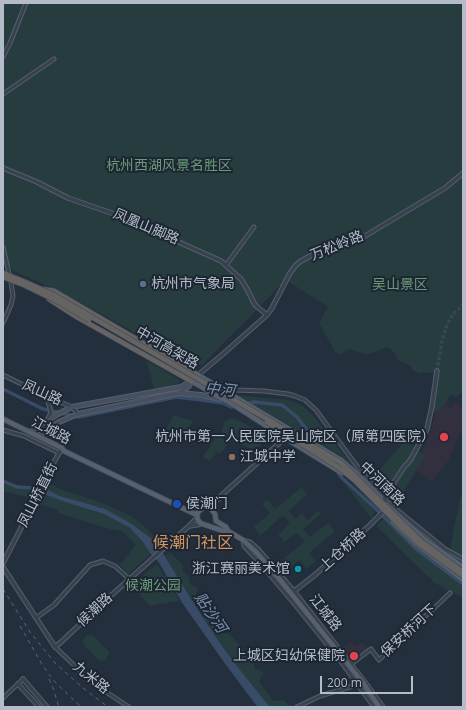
<!DOCTYPE html>
<html>
<head>
<meta charset="utf-8">
<style>
	body { margin:0 }
	#map { position:relative; width:466px; height:710px; overflow:hidden; background:#242f3e; font-family:"Open Sans",sans-serif }
	canvas { display:block }
	.frame { position:absolute; inset:0; border:4px solid #b4bcc9; pointer-events:none }
	.scale { position:absolute; left:320px; top:676px; width:93px; height:18px; box-sizing:border-box; border:2px solid #b4bcc9; border-top:0; padding-left:5px; font-size:12px; line-height:14px; white-space:nowrap; color:#b4bcc9; -webkit-text-stroke:3px #1d2633; paint-order:stroke }
</style>
</head>
<body>
<div id="map">
<canvas width="466" height="710"></canvas>
<div class="frame"></div>
<div class="scale">200 m</div>
</div>
<script>
const context = document.querySelector('canvas').getContext('2d');
context.lineJoin = 'round';
function fill(path, color) {
  context.fillStyle = color;
  context.fill(path, 'evenodd');
}
function toPath(rows) {
  const path = new Path2D();
  for (const r of rows) {
    path.moveTo(r[0], r[1]);
    for (let i = 2; i < r.length; i += 2) path.lineTo(r[i], r[i + 1]);
  }
  return path;
}
function strokePath(path, color, width, dash) {
  context.strokeStyle = color;
  context.lineWidth = width;
  context.lineCap = dash ? 'butt' : 'round';
  context.setLineDash(dash || []);
  context.stroke(path);
}
function write(font, color, halo, rows, align = 'center') {
  context.font = font + ' "Open Sans","Noto Sans SC",sans-serif';
  context.lineWidth = 4;
  context.setLineDash([]);
  context.textBaseline = 'middle';
  context.strokeStyle = halo;
  context.fillStyle = color;
  for (const [text, x, y, turn = 0] of rows) {
    context.save();
    context.translate(x, y);
    context.rotate((+turn || 0) * Math.PI / 180);
    context.textAlign = isNaN(turn) ? turn : align;
    if (halo) context.strokeText(text, 0, 0);
    context.fillText(text, 0, 0);
    context.restore();
  }
}
fill(toPath([
	[441,395,449,399,446,405,451,408,456,402,463,407,463,427,448,461,431,482,415,469,431,430],
	[351,642,356,647,362,642,369,650,352,662,342,649]
]), '#32303f');
fill(toPath([
	[3,3,463,3,463,392,455,397,451,394,439,411,434,412,434,373,425,373,422,372,419,374,412,369,411,366,398,360,394,352,387,347,367,355,350,349,340,354,336,353,319,323,328,307,286,280,202,365,194,366,148,342,125,327,65,294,12,270,11,267,3,265],
	[147,361,180,380,178,383,163,388,154,389],
	[236,395,288,400,297,403,303,406,315,418,328,436,360,473,342,456],
	[174,415,193,421,184,437,166,429],
	[233,418,260,431,262,435,263,439,260,446,256,448,251,449,218,435,219,433,222,433,222,429,225,421,229,419],
	[217,435,228,442,221,454,217,452,210,461,203,457],
	[406,440,425,456,394,507,450,551,459,503,463,492,463,568,424,539,392,505,370,480],
	[332,468,333,469,346,484,372,506,375,511,372,519],
	[3,483,18,488,28,489,32,490,28,497,3,491],
	[48,483,63,490,94,500,109,506,131,516,142,524,153,535,161,545,159,547,156,542,138,528,103,508,99,508,96,506,60,496,50,491,46,487],
	[302,487,307,494,289,511,295,519,302,513,307,520,318,511,321,514,303,529,310,537,328,523,334,530,334,532,309,553,316,561,307,568,299,560,289,569,281,561,305,541,297,533,283,543,282,538,278,535,290,523,283,515,260,536,254,527,270,513,262,504,267,499,275,509],
	[43,494,65,502,104,514,114,519,130,528,142,541,151,554,128,574,120,565,136,544,121,531,115,530,106,528,58,513,58,510,53,508,39,505],
	[383,519,414,549,463,586,463,598,435,583,412,561,377,527,378,524],
	[170,552,184,566,182,570,189,577,190,583,198,589,196,595,202,600,202,604,212,611,209,616,219,627,221,626,225,634,229,633,250,657,256,657,254,668,264,673,259,681,273,701,283,700,291,707,270,707,240,670,222,646,198,610,165,556],
	[157,564,180,601,153,605,151,607,131,585],
	[88,635,91,635,93,636,109,651,108,656,105,660,101,661,99,660,84,645,83,643,83,640,86,636]
]), '#263c3f');
fill(toPath([
	[33,487,46,487,50,491,60,496,96,506,99,508,103,508,132,524,156,542,198,610,222,646,240,670,270,707,259,707,256,705,226,665,183,604,158,561,151,554,142,541,130,528,104,514,65,502,32,490]
]), '#394c67');
strokePath(toPath([
	[3,389,43,409,79,417,176,397,194,399,223,403,231,407,237,405],
	[245,404,254,402,282,405,297,417,319,446],
	[337,471,341,477,373,506,415,548,463,584],
	[3,481,17,487,33,488,37,490]
]), '#394c67', 3.5);
strokePath(toPath([
	[437,371,442,341,447,325,453,314,463,305]
]), '#3a4453', 3.5, [3.5, 2]);
const minor = toPath([
	[3,57,10,43,26,3],
	[3,94,54,59],
	[3,247,11,282,13,296,11,305,3,323],
	[226,265,254,227],
	[3,375,44,395,72,407,78,414],
	[219,386,235,390,264,391,288,394,295,396,305,400,316,410,345,450,360,470,385,496,386,501,445,549,463,559],
	[3,430,24,436,59,453],
	[36,618,54,605,90,565,103,561,115,566,129,579],
	[55,647,78,669,103,690,129,707],
	[351,664,371,649,379,660,402,636,429,613,450,593],
	[3,698,23,679],
	[297,707,320,696,350,687,357,683],
	[374,707,342,663,292,601,257,560,244,546,243,540,250,542,258,549,294,591,365,682,383,707]
]);
const tertiary = toPath([
	[3,168,37,182,68,198,123,217,221,261,241,279,247,289,255,305,267,315],
	[198,375,223,354,267,315,272,308,290,273,296,265,301,261,316,253,350,243,365,236,445,188,463,173],
	[44,395,48,401,50,408,51,413,48,419],
	[209,508,224,493,285,438],
	[197,518,189,526,202,524],
	[3,563,36,499,45,478,62,448],
	[3,567,55,647,60,643,106,600,189,526],
	[288,596,316,574,370,525,383,512,385,508,385,496,404,467,408,463,411,459,427,429,432,406,437,371],
	[23,679,47,707],
	[18,684,39,707]
]);
const secondary = toPath([
	[179,393,189,386,192,380],
	[29,432,58,414,72,407,181,387,191,381],
	[38,436,59,422,78,414,179,393,201,395,221,399]
]);
const primary = toPath([
	[198,375,341,460,358,475,381,498],
	[191,381,234,405,285,438,342,473],
	[3,419,62,448,64,451,197,515],
	[386,504,424,539,463,567],
	[393,522,416,544,463,580],
	[228,531,223,531,200,523,197,518,198,512,203,508,206,507,211,509,215,514,216,521,226,527,228,531,243,540,257,553,273,571,364,684,379,707]
]);
const trunk = toPath([
	[42,289,54,291,198,375],
	[49,299,77,317,191,381]
]);
strokePath(minor, '#565f6c', 5);
strokePath(tertiary, '#565f6c', 5.5);
strokePath(secondary, '#565f6c', 6);
strokePath(primary, '#414a57', 6);
strokePath(trunk, '#434c59', 6);
strokePath(minor, '#38414e', 3);
strokePath(tertiary, '#38414e', 3.5);
strokePath(secondary, '#465061', 4);
strokePath(primary, '#56606e', 4.5);
strokePath(trunk, '#656462', 4.5);
strokePath(toPath([
	[3,589,30,632,55,663,83,688,108,707],
	[20,626,43,666,54,681,81,707],
	[49,679,53,688,59,707]
]), '#5a6575', 1, [4, 4]);
const trunkBridge = toPath([
	[3,273,25,282,54,295,279,426,340,462,356,477,421,541,463,572],
	[3,277,24,285,55,300,89,320],
	[267,422,338,467,353,479,396,522,419,544,463,576]
]);
strokePath(trunkBridge, '#434c59', 6, []);
strokePath(trunkBridge, '#656462', 4.5);
for (const [x, y, r, color] of [
	[143,284,4,"#5c6f8a"],
	[444,437,5,"#e0444e"],
	[232,457,4,"#8d6e63"],
	[177,504,5,"#1a4fb4"],
	[298,569,4,"#0f9aa8"],
	[354,656,5,"#e0444e"]
]) {
  const dot = new Path2D();
  dot.arc(x, y, r, 0, 2 * Math.PI);
  context.fillStyle = color;
  context.fill(dot);
  strokePath(dot, '#1d2633', 1.5);
}
write('14px', '#6b9a76', '#1d2633', [
	["杭州西湖风景名胜区",169,166],
	["吴山景区",400,285],
	["候潮公园",153,586]
]);
write('14px', '#b4bcc9', '#1d2633', [
	["凤凰山脚路",146,227,23],
	["万松岭路",337,246,-22],
	["中河高架路",167,348,30],
	["凤山路",42,393,24],
	["江城路",51,431,28],
	["中河南路",382,484,44],
	["凤山桥直街",38,495,-63],
	["上仓桥路",343,550,-42],
	["候潮路",95,610,-43],
	["江城路",325,613,52],
	["保安桥河下",409,631,-43],
	["九米路",91,678,39]
]);
write('14px', '#b4bcc9', '#1d2633', [
	["杭州市气象局",151,284],
	["杭州市第一人民医院吴山院区（原第四医院）",435,437,"right"],
	["江城中学",240,457],
	["侯潮门",186,504],
	["浙江赛丽美术馆",290,569,"right"],
	["上城区妇幼保健院",345,656,"right"]
], 'left');
write('italic 15px', '#7c92b1', '#1d2633', [
	["中河",220,390,7],
	["贴沙河",210,613,56]
]);
write('16px', '#d59563', '#1d2633', [
	["候潮门社区",193,543]
]);
</script>
</body>
</html>
